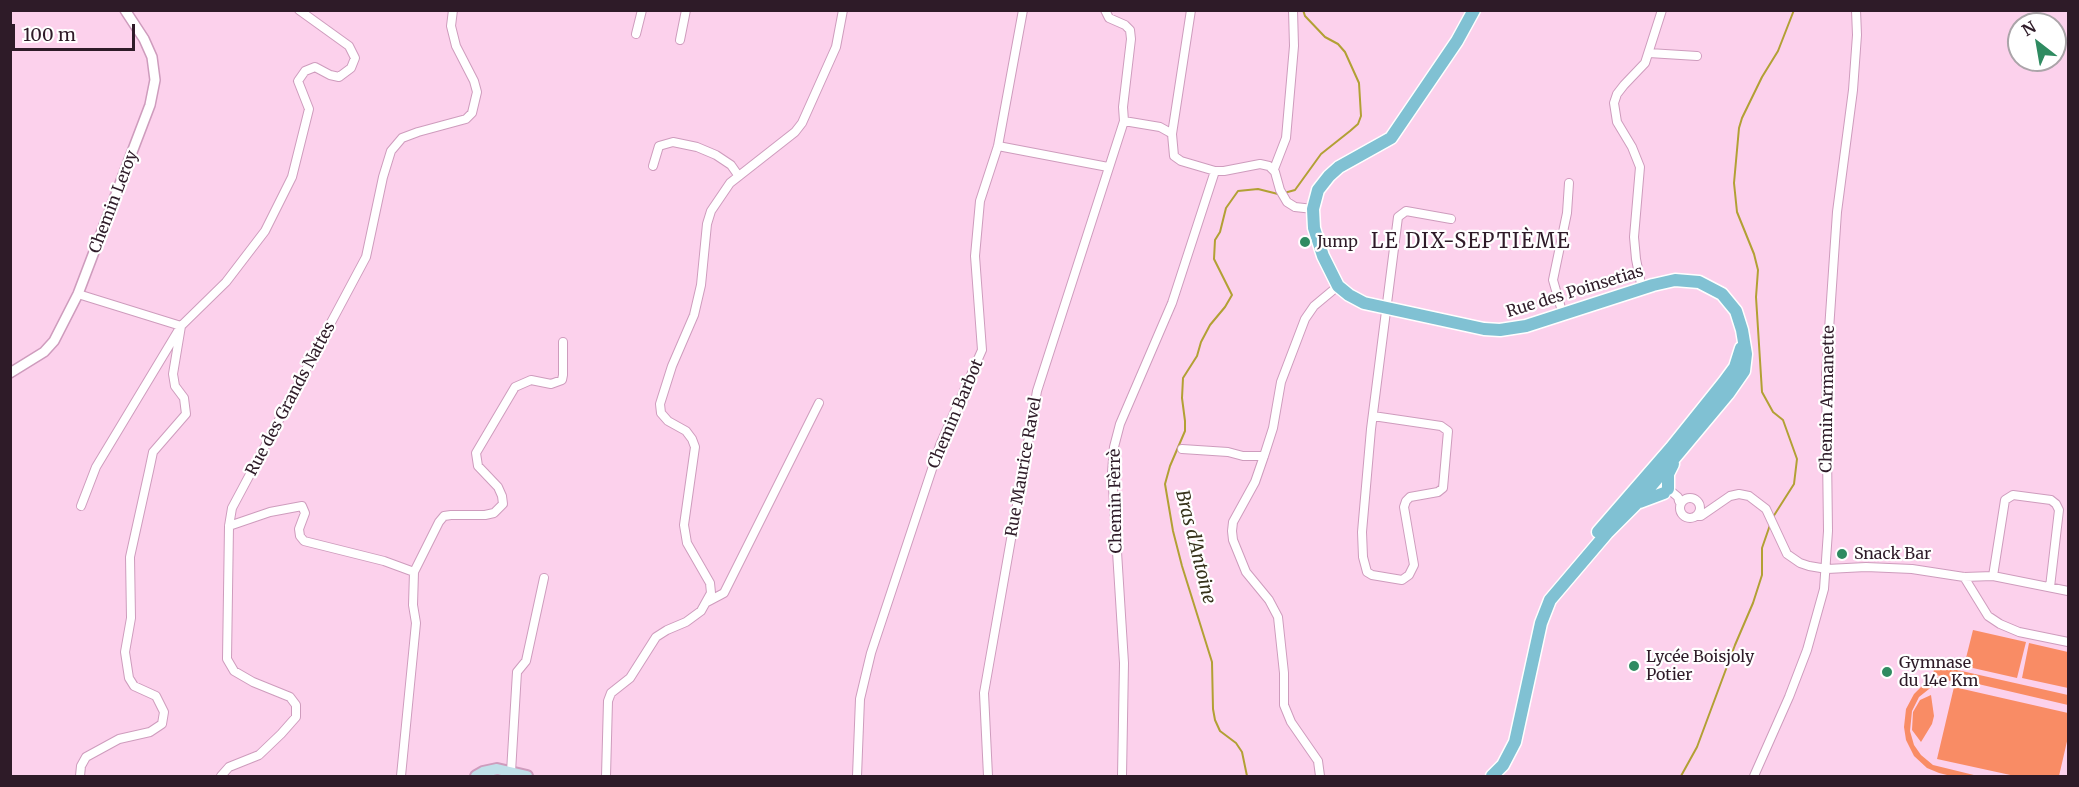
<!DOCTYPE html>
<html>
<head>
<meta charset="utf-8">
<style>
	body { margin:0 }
	#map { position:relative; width:2079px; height:787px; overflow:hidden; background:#fcd1ec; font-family:Merriweather,serif }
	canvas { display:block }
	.frame { position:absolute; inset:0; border:12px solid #2e1b28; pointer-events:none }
	.north { position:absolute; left:2007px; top:12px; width:60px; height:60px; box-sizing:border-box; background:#fff; border:2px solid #aba4a9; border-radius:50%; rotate:329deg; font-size:16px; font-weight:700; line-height:24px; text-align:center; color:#2e1b28 }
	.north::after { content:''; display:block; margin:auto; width:21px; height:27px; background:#2f8b61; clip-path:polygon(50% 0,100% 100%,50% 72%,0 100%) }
	.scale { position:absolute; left:12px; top:24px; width:123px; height:27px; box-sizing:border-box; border:3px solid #2e1b28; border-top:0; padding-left:8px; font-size:18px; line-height:21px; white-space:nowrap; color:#2e1b28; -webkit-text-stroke:4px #fff; paint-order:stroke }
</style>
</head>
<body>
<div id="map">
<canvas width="2079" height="787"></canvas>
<div class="frame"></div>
<div class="north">N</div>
<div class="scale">100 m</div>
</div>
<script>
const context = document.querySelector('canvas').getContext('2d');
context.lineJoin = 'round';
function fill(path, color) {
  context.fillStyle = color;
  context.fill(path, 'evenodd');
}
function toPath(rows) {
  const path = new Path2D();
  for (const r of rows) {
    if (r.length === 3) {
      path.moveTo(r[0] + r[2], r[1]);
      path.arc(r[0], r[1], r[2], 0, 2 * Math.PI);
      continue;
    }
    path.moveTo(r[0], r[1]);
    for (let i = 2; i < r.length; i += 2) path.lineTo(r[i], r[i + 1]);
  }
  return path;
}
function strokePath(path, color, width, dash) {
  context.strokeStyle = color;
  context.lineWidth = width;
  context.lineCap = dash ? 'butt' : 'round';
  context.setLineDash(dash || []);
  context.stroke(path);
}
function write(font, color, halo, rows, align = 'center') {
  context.font = font + ' Merriweather,serif';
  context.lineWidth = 4.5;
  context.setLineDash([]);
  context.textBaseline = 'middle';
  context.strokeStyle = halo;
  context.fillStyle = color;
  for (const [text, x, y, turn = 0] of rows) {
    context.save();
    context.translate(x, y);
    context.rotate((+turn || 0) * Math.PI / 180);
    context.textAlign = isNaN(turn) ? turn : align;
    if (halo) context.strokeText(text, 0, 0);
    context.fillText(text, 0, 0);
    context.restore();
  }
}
fill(toPath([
	[1973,630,2026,642,2017,678,1964,666],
	[2029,643,2068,652,2068,688,2022,678],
	[1935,665,2068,695,2068,705,1961,680,1945,681,1934,685,1919,697,1912,711,1910,731,1914,745,1921,755,1933,765,1978,776,1951,776,1939,773,1927,768,1914,756,1906,740,1904,727,1906,709,1914,694,1924,684,1940,676,1933,674],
	[1954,687,2068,713,2068,737,2059,776,2015,776,1937,759],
	[1931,695,1934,716,1932,724,1921,742,1912,730,1913,712,1920,700]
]), '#f98c65');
strokePath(toPath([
	[1284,193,1295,190,1321,154,1350,131,1358,124,1361,116,1359,83,1345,52,1338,44,1325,37,1305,16,1303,10],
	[1773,517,1794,484,1797,459,1783,420,1773,412,1762,392,1756,297,1758,270,1754,254,1737,212,1734,183,1739,128,1742,118,1762,77,1778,51,1794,10],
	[1247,776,1242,752,1236,743,1220,731,1215,720,1213,709,1212,662,1182,566,1173,531,1165,484,1170,466,1185,431,1185,421,1182,398,1183,378,1197,356,1201,342,1210,325,1225,307,1232,295,1214,259,1215,240,1220,232,1226,208,1238,191,1258,189,1278,194],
	[1681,776,1697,747,1735,645,1753,603,1762,575,1762,548,1770,525]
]), '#b2a034', 2);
const minor = toPath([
	[1105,10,1109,18,1125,25,1130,30,1131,39,1123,107,1124,121,1160,127,1169,132,1172,134,1174,156,1181,161,1215,171,1224,171,1260,164,1269,166,1275,172,1280,190,1287,202,1295,207,1313,209],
	[636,34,642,10],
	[680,40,686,10],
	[1649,53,1697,56],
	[1172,134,1191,10],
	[998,146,1108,167],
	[653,166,659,146,673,142,697,147,716,155,731,165,738,175],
	[1274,169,1286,138,1294,46,1293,10],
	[1642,289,1636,259,1634,237,1640,167,1632,147,1617,122,1614,103,1617,94,1624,85,1645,63,1662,10],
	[78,294,181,326,96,467,81,506],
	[1563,315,1553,280,1567,213,1569,183],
	[1373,416,1441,426,1448,431,1443,488,1438,492,1410,497,1406,501,1404,507,1414,565,1409,575,1402,580,1372,575,1367,572,1363,557,1362,532,1371,429,1398,217,1406,211,1451,219],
	[1182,449,1228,452,1243,456,1264,456],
	[1666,487,1678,497,1679,501],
	[1690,508,10],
	[1696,516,1701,516,1730,496,1739,494,1749,496,1766,509,1787,554,1800,563,1809,566,1827,569,1866,567,1912,569,1964,577,1993,576,2068,591],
	[229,526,270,512,302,506,305,513,299,529,300,536,304,541,384,561,414,572],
	[1993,576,2005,500,2013,495,2051,500,2056,504,2059,510,2050,587],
	[1964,577,1988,616,2000,624,2019,632,2068,642],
	[707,602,724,593,819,403],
	[511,772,517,672,526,661,544,578],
	[80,776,81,766,86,757,119,739,150,732,162,724,164,712,156,696,134,686,129,678,125,652,131,618,130,557,149,471,153,452,186,414,184,398,175,386,173,374,181,326,226,282,265,231,292,177,309,109,298,81,305,71,315,67,330,75,339,77,351,68,355,58,349,46,299,10],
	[221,776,229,767,259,755,281,734,296,717,296,705,290,697,253,682,234,671,227,659,229,526,232,508,366,257,383,177,391,151,402,138,418,132,466,119,472,113,477,92,474,81,456,46,451,26,453,10],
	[401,776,416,623,413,605,414,572,439,522,444,516,451,515,485,515,494,513,503,504,502,496,498,487,478,466,476,453,515,387,531,380,551,384,562,380,563,375,563,342],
	[606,776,608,701,611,693,630,678,656,637,667,630,686,622,701,611,711,593,710,583,687,543,684,525,695,447,692,439,686,431,668,421,661,413,660,404,672,366,694,315,701,285,707,224,711,211,730,183,795,132,802,123,836,47,843,10],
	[857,776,860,699,871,653,940,445,982,350,975,256,980,201,998,146,1023,10],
	[988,776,984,693,1037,391,1124,121],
	[1122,776,1124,663,1112,472,1114,447,1120,424,1172,303,1215,171],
	[1320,776,1318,761,1291,722,1284,705,1284,673,1278,617,1269,600,1246,572,1233,540,1232,531,1233,522,1255,482,1264,456,1273,428,1281,382,1305,319,1314,306,1338,286],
	[1754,776,1789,697,1807,650,1824,589,1828,531,1826,374,1837,212,1853,90,1857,35,1856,10]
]);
const tertiary = toPath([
	[10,373,44,352,54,341,78,294,150,105,155,80,152,57,144,39,125,10]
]);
const secondary = toPath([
	[476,776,483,772,497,769,527,776]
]);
const primary = toPath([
	[1474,10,1457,41,1391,138,1339,167,1329,176,1318,190,1313,209,1314,228,1323,256,1338,286,1349,295,1364,303,1484,329,1500,330,1526,326,1653,285,1675,280,1699,282,1722,294,1736,311,1742,330,1746,354,1744,371,1728,394,1636,504,1607,533,1550,600,1541,623,1515,742,1503,765,1492,776],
	[1668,489,1668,474,1673,464],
	[1640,502,1664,493],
	[1598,532,1671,448,1724,382,1735,367,1741,348]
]);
strokePath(minor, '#ce9cbd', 10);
strokePath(tertiary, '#ce9cbd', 12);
strokePath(secondary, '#ce9cbd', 14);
strokePath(primary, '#fff', 15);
strokePath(minor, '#fff', 8);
strokePath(tertiary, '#fff', 9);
strokePath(secondary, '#c0e0e9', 10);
strokePath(primary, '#80c1d3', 12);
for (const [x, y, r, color] of [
	[1305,242,6,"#2f8b61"],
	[1842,554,6,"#2f8b61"],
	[1634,666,6,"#2f8b61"],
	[1887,672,6,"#2f8b61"]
]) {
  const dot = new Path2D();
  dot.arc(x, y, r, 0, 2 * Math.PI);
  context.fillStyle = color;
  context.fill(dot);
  strokePath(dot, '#fff', 2);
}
write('16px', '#2e1b28', '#fff', [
	["Chemin Leroy",114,202,-69],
	["Rue des Poinsetias",1575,292,-17],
	["Rue des Grands Nattes",291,399,-62],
	["Chemin Armanette",1828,399,-89],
	["Chemin Barbot",956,414,-67],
	["Rue Maurice Ravel",1024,467,-80],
	["Chemin Fèrrè",1116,501,-91]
]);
write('16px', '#2e1b28', '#fff', [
	["Jump",1317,242],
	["Snack Bar",1854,554],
	["Lycée Boisjoly",1646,657],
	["Potier",1646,675],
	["Gymnase",1899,663],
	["du 14e Km",1899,681]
], 'left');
write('italic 18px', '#36321b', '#fff', [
	["Bras d'Antoine",1195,547,76]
]);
context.letterSpacing = '1.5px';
write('20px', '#2e1b28', '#fff', [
	["LE DIX-SEPTIÈME",1471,242]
]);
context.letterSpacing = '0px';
</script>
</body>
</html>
